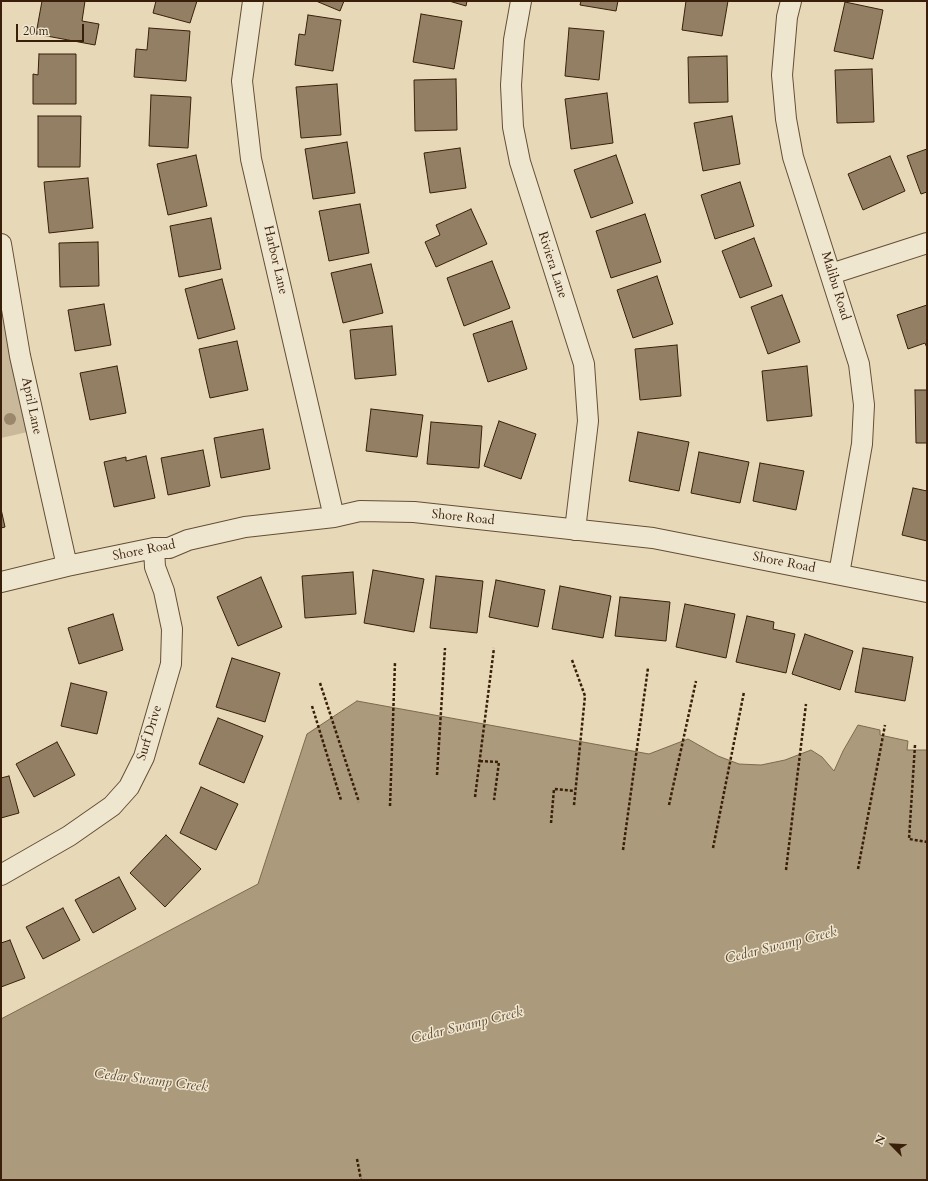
<!DOCTYPE html>
<html>
<head>
<meta charset="utf-8">
<style>
	body { margin:0 }
	#map { position:relative; width:928px; height:1181px; overflow:hidden; background:#e7d9b7; font-family:Cardo,serif }
	canvas { display:block }
	.frame { position:absolute; inset:0; border:2px solid #391f0a; pointer-events:none }
	.north { position:absolute; left:872px; top:1125px; width:40px; height:40px; -webkit-text-stroke:3px #efe6d0; paint-order:stroke; rotate:294deg; font-size:11px; font-weight:700; line-height:16px; text-align:center; color:#391f0a }
	.north::after { content:''; display:block; margin:auto; width:14px; height:18px; background:#391f0a; clip-path:polygon(50% 0,100% 100%,50% 72%,0 100%) }
	.scale { position:absolute; left:16px; top:24px; width:68px; height:18px; box-sizing:border-box; border:2px solid #391f0a; border-top:0; padding-left:5px; font-size:12px; line-height:14px; white-space:nowrap; color:#391f0a; -webkit-text-stroke:3px #efe6d0; paint-order:stroke }
</style>
</head>
<body>
<div id="map">
<canvas width="928" height="1181"></canvas>
<div class="frame"></div>
<div class="north">N</div>
<div class="scale">20 m</div>
</div>
<script>
const context = document.querySelector('canvas').getContext('2d');
context.lineJoin = 'round';
function fill(path, color) {
  context.fillStyle = color;
  context.fill(path, 'evenodd');
}
function toPath(rows) {
  const path = new Path2D();
  for (const r of rows) {
    path.moveTo(r[0], r[1]);
    for (let i = 2; i < r.length; i += 2) path.lineTo(r[i], r[i + 1]);
  }
  return path;
}
function strokePath(path, color, width, dash) {
  context.strokeStyle = color;
  context.lineWidth = width;
  context.lineCap = dash ? 'butt' : 'round';
  context.setLineDash(dash || []);
  context.stroke(path);
}
function write(font, color, halo, rows, align = 'center') {
  context.font = font + ' Cardo,serif';
  context.lineWidth = 3;
  context.setLineDash([]);
  context.textBaseline = 'middle';
  context.strokeStyle = halo;
  context.fillStyle = color;
  for (const [text, x, y, turn = 0] of rows) {
    context.save();
    context.translate(x, y);
    context.rotate((+turn || 0) * Math.PI / 180);
    context.textAlign = isNaN(turn) ? turn : align;
    if (halo) context.strokeText(text, 0, 0);
    context.fillText(text, 0, 0);
    context.restore();
  }
}
fill(toPath([
	[1,254,32,431,1,438]
]), '#c9b99a');
const water = toPath([
	[357,701,649,754,688,739,718,756,739,764,761,765,785,760,811,750,822,757,834,771,843,751,858,725,880,730,880,735,908,741,907,750,927,750,927,1180,1,1180,1,1019,258,884,307,734,357,701]
]);
fill(water, '#ac9a7c');
strokePath(water, '#7e694e', 1);
const building = toPath([
	[42,1,85,1,82,21,99,24,95,45,36,34,42,1],
	[156,1,197,1,190,23,153,13,156,1],
	[316,1,344,1,340,11,316,1],
	[449,1,467,1,466,6,449,1],
	[581,1,618,1,616,11,580,5,581,1],
	[686,1,728,1,722,36,682,30,686,1],
	[845,2,883,10,873,59,834,51,845,2],
	[421,14,462,21,454,69,413,62,421,14],
	[308,15,341,20,333,71,295,65,299,34,305,35,308,15],
	[149,28,190,31,186,81,134,77,136,49,147,50,149,28],
	[569,28,604,31,599,80,565,76,569,28],
	[39,54,76,54,76,104,33,104,33,74,38,75,39,54],
	[727,56,728,102,689,103,688,57,727,56],
	[872,69,874,122,837,123,835,70,872,69],
	[456,79,457,130,415,131,414,80,456,79],
	[337,84,341,135,301,138,296,87,337,84],
	[607,93,613,143,571,149,565,99,607,93],
	[151,95,191,97,188,148,149,146,151,95],
	[38,116,81,116,80,167,38,167,38,116],
	[732,116,740,164,703,171,694,123,732,116],
	[347,142,355,193,313,199,305,149,347,142],
	[460,148,466,188,430,193,424,153,460,148],
	[927,149,927,192,921,194,907,156,927,149],
	[196,155,207,206,168,215,157,164,196,155],
	[616,155,633,203,591,218,574,170,616,155],
	[890,156,905,191,863,210,848,174,890,156],
	[88,178,93,228,49,233,44,182,88,178],
	[740,182,754,226,715,239,701,195,740,182],
	[360,204,369,253,329,261,319,211,360,204],
	[471,209,487,244,436,267,425,242,440,235,436,225,471,209],
	[645,214,661,262,611,278,596,231,645,214],
	[211,218,221,269,179,277,170,226,211,218],
	[754,238,772,286,740,298,722,251,754,238],
	[98,242,99,286,60,287,59,243,98,242],
	[492,261,510,308,464,326,447,278,492,261],
	[371,264,383,313,343,323,331,273,371,264],
	[657,276,673,324,633,338,617,290,657,276],
	[222,279,235,329,198,339,185,289,222,279],
	[782,295,800,342,768,354,751,307,782,295],
	[104,304,111,345,75,351,68,310,104,304],
	[927,305,927,348,925,343,908,349,897,315,927,305],
	[512,321,527,369,488,382,473,334,512,321],
	[392,326,396,375,355,379,350,330,392,326],
	[237,341,248,390,210,398,199,349,237,341],
	[677,345,681,396,640,400,635,349,677,345],
	[117,366,126,413,90,420,80,373,117,366],
	[807,366,812,416,767,421,762,371,807,366],
	[915,390,927,390,927,443,916,443,915,390],
	[371,409,423,415,417,457,366,451,371,409],
	[499,421,536,434,521,479,484,466,499,421],
	[431,422,482,426,479,468,427,464,431,422],
	[263,429,270,469,221,478,214,438,263,429],
	[638,432,689,442,679,491,629,481,638,432],
	[203,450,210,486,168,495,161,458,203,450],
	[699,452,749,462,740,503,691,493,699,452],
	[146,456,155,498,114,507,104,462,126,457,126,461,146,456],
	[760,463,804,471,796,510,753,501,760,463],
	[913,488,927,491,927,541,902,535,913,488],
	[1,509,5,527,1,528,1,509],
	[373,570,424,579,414,632,364,623,373,570],
	[353,572,356,614,305,618,302,576,353,572],
	[436,576,483,581,477,633,430,628,436,576],
	[261,577,282,627,238,646,217,597,261,577],
	[496,580,545,590,538,627,489,617,496,580],
	[560,586,611,596,603,638,552,629,560,586],
	[620,597,670,602,666,641,615,636,620,597],
	[685,604,735,614,726,658,676,647,685,604],
	[113,614,123,650,79,664,68,628,113,614],
	[747,616,774,622,773,629,795,634,786,673,736,662,747,616],
	[805,634,853,651,840,690,792,674,805,634],
	[863,648,913,657,905,701,855,692,863,648],
	[232,658,280,673,265,722,216,707,232,658],
	[71,683,107,692,97,734,61,726,71,683],
	[218,718,263,736,244,783,199,764,218,718],
	[57,742,75,775,34,797,16,764,57,742],
	[9,776,19,813,1,818,1,778,9,776],
	[201,787,238,804,216,850,180,833,201,787],
	[166,835,201,869,165,907,130,873,166,835],
	[119,877,136,909,93,933,75,900,119,877],
	[63,908,80,940,43,959,26,927,63,908],
	[10,940,25,978,1,987,1,943,10,940]
]);
fill(building, '#938064');
strokePath(building, '#391f0a', 1);
const street = toPath([
	[253,1,242,81,251,159,334,517],
	[521,1,514,40,511,85,513,127,520,162,584,364,588,421,575,530],
	[791,1,787,17,782,75,786,119,793,157,859,364,864,405,862,444,839,574],
	[1,244,20,356,67,566],
	[831,274,927,243],
	[1,582,67,566,154,548,169,548,188,540,245,527,334,517,360,511,414,512,653,538,927,592],
	[1,875,69,836,112,806,129,787,144,757,171,664,172,629,164,591,155,567,154,548]
]);
strokePath(street, '#644e35', 22);
strokePath(toPath([
	[572,660,585,696,574,805],
	[320,683,359,802],
	[312,706,341,800],
	[915,745,909,839,927,842],
	[480,761,499,762,494,800],
	[437,775,445,648],
	[475,797,494,648],
	[669,805,696,681],
	[390,806,395,662],
	[551,823,554,789,575,791],
	[713,848,744,692],
	[623,850,648,668],
	[858,869,885,725],
	[786,870,806,704],
	[357,1159,361,1180]
]), '#391f0a', 2.5, [3, 2]);
strokePath(street, '#efe6d0', 20);
context.fillStyle = '#9b886c';
for (const [x, y] of [
	[10,419]
]) {
  context.beginPath();
  context.arc(x, y, 6, 0, 2 * Math.PI);
  context.fill();
}
write('13px', '#391f0a', '#efe6d0', [
	["Harbor Lane",275,260,77],
	["Riviera Lane",552,265,72],
	["Malibu Road",835,286,73],
	["April Lane",31,406,78],
	["Shore Road",463,518,6],
	["Shore Road",144,551,-11],
	["Shore Road",784,563,11],
	["Surf Drive",150,733,-73]
]);
write('italic 14px', '#614a32', '#efe6d0', [
	["Cedar Swamp Creek",781,946,-14],
	["Cedar Swamp Creek",467,1026,-14],
	["Cedar Swamp Creek",151,1081,7]
]);
</script>
</body>
</html>
